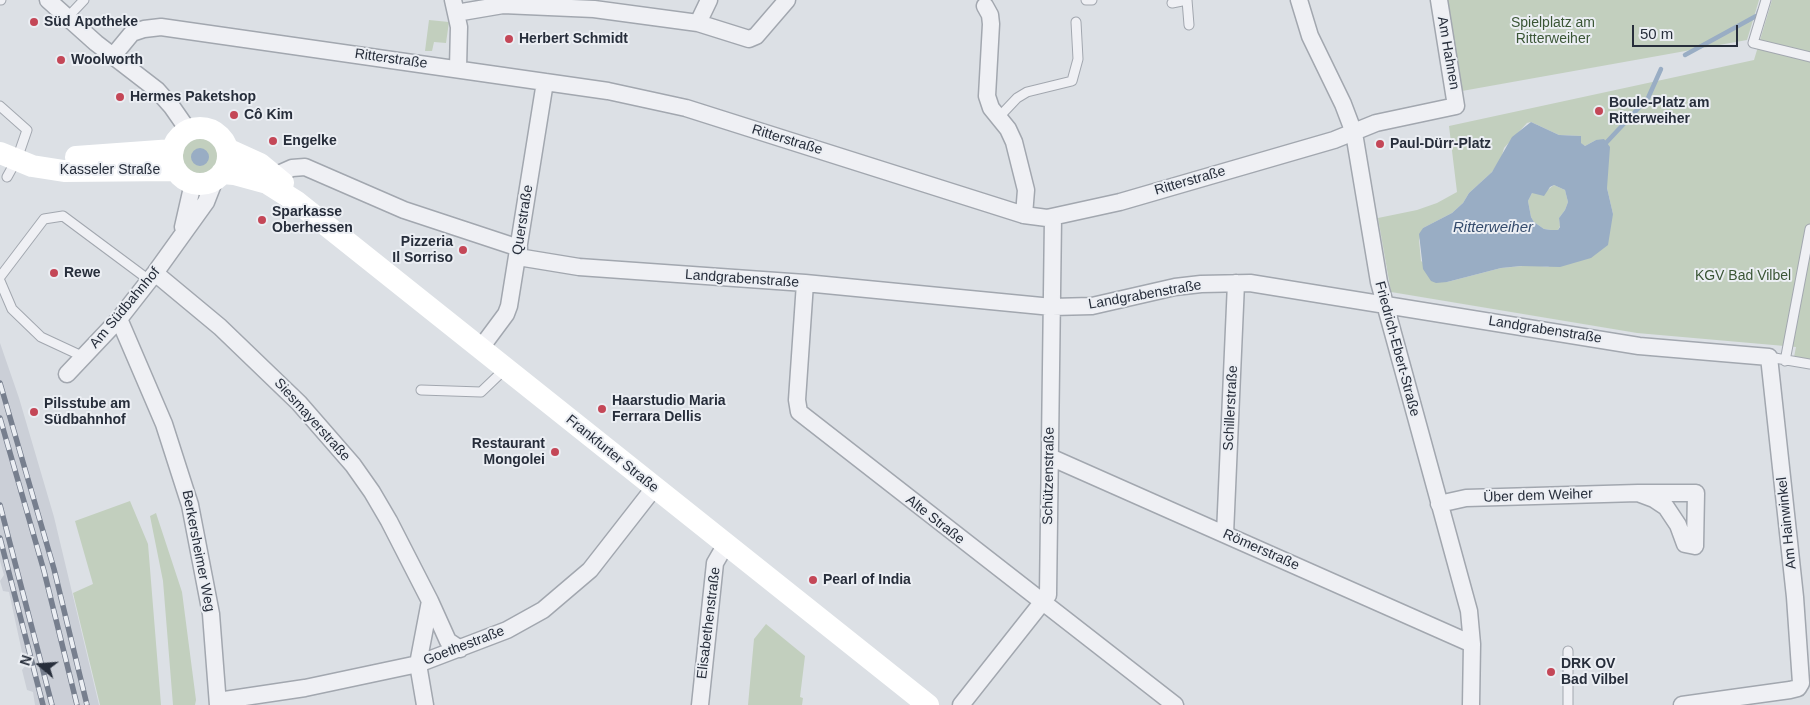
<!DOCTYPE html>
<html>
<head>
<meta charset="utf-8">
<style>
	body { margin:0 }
	#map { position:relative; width:1810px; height:705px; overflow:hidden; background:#dce0e5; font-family:Helvetica,sans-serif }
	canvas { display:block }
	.north { position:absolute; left:15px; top:640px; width:50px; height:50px; -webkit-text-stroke:4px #ebeef3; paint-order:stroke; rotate:288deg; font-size:14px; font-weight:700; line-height:20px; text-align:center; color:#272e3b }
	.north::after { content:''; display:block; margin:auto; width:18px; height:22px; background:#272e3b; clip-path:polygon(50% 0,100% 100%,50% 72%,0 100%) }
	.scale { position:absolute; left:1632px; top:25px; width:106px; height:22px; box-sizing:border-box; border:2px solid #272e3b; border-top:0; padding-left:6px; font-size:15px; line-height:18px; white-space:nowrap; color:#272e3b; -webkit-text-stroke:4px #ebeef3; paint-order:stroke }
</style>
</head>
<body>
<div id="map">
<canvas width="1810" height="705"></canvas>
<div class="north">N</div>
<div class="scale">50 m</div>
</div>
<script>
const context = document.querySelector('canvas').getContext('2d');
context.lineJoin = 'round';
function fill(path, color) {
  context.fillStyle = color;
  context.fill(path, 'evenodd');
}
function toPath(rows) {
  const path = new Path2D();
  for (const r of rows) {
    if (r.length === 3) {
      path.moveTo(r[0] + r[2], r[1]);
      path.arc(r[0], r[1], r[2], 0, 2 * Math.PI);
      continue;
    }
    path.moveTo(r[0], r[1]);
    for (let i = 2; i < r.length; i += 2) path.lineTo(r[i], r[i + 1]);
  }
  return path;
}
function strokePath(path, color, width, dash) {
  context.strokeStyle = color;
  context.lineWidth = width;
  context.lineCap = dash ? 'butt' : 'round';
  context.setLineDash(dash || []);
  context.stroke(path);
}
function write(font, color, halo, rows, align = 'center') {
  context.font = font + ' Helvetica,sans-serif';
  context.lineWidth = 4;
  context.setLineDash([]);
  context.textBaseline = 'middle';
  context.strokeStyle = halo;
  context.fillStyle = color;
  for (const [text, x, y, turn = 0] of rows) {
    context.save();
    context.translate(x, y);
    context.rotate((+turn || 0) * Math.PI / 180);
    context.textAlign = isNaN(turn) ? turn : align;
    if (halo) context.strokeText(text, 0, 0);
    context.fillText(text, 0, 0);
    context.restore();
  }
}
fill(toPath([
	[0,343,19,398,54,517,99,705,35,705,33,692,27,690,22,670,25,666,9,592,3,591,0,581,4,575,0,561]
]), '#cbcfd7');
fill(toPath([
	[1446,0,1759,0,1747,40,1462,91],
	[1772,0,1810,0,1810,359,1794,357,1796,347,1637,333,1391,292,1378,218,1417,210,1437,203,1457,192,1449,126,1754,60],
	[1531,122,1559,135,1581,136,1580,143,1585,146,1596,140,1607,169,1607,188,1613,214,1548,267,1533,265,1501,268,1447,282,1421,261,1419,240,1423,228,1452,213,1463,203,1469,193,1492,172,1501,159,1504,148,1527,123],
	[429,20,449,22,446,43,434,42,432,51,425,51],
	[200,156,20],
	[1554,185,1565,190,1568,202,1565,210,1559,218,1560,226,1558,230,1551,230,1544,229,1534,222,1531,217,1528,201,1532,193,1546,191],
	[130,501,148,544,161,705,100,705,73,593,93,584,75,521],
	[156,513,182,592,196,700,195,705,173,705,163,581,150,516],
	[766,624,805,656,800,697,803,698,802,705,748,705,754,639]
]), '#c2cfbe');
fill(toPath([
	[1531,122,1559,135,1581,136,1581,143,1585,146,1596,140,1604,139,1610,147,1607,188,1613,214,1608,245,1591,258,1560,267,1521,266,1501,268,1447,282,1436,283,1431,281,1423,269,1419,234,1423,228,1452,213,1463,203,1469,193,1492,172,1512,137],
	[1554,185,1565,190,1568,202,1565,210,1559,218,1560,227,1558,230,1551,230,1544,229,1534,222,1531,217,1528,201,1532,193,1544,196,1550,187],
	[200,157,9]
]), '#99adc4');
strokePath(toPath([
	[1685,55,1758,15,1759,11],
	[1604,145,1648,98,1661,69]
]), '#99adc4', 4.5);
const lane = toPath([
	[0,0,1,0],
	[1086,0,1092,0],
	[1187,0,1189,25],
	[1766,0,1753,43,1810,57],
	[1172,3,1187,0],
	[67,18,84,0],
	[0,106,27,130,17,159,7,177],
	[999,117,1017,98,1027,92,1072,81,1078,59,1076,22],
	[0,277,44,219,63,216,149,280],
	[0,281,12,309,41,337,84,357],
	[1769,357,1810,364],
	[1785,361,1810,229],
	[421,390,481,392,505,369],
	[1568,705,1568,651]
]);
const street = toPath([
	[48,0,96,43,157,90,172,107,188,130],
	[453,0,459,27,458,68],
	[1299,0,1310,36,1343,104,1354,133,1379,282,1469,611,1472,644,1471,705],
	[985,6,990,15,991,24,987,96,991,108,1008,129,1014,142,1026,190,1024,215],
	[456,13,503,5,594,9,698,23,749,39,756,36,787,0],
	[698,23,709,0],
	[113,56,132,33,144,29,161,27,608,91,686,108,1024,215,1047,218,1120,202,1334,140,1376,123,1456,106,1439,0],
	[274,176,292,168,305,167,404,210,519,248],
	[183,227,193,183],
	[518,257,579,267,805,283,1052,307,1092,306,1175,287,1201,284,1250,283,1639,346,1769,357,1795,597,1801,683,1798,688,1790,690,1682,705],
	[155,273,220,327,299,403,353,465,372,492,389,521,430,601,418,664,425,705],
	[805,283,797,400,799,412,1175,705],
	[119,319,164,424,190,505,211,614,218,705],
	[480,349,506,314,509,306,545,82],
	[67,374,119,319,155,273,206,202,215,179],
	[1050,457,1472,644],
	[1439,504,1466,498,1638,493,1654,499,1666,507,1678,525,1685,544,1695,546,1696,493,1638,493],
	[1225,534,1236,283],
	[430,601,448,641,460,649],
	[218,701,305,688,418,664,507,630,543,610,590,570,654,488],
	[700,705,715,563,726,544],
	[961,705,1048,595,1053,218]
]);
strokePath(lane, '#a2a7af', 11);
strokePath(street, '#a2a7af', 19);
strokePath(lane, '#eff0f4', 9);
strokePath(street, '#eff0f4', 16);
strokePath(toPath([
	[200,156,28],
	[227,149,260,164,283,183],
	[0,153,32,166,64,171,176,170],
	[76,157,173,150],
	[222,173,234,174,267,183,297,202,928,705]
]), '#fff', 22);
const rail = toPath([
	[0,383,54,569,87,705],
	[0,418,44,571,77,705],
	[0,505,52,705],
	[0,538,43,705]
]);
strokePath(rail, '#777f8e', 5.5);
strokePath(rail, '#ebeef3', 4, [11]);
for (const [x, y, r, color] of [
	[34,22,5,"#c44757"],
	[509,39,5,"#c44757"],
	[61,60,5,"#c44757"],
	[120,97,5,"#c44757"],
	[1599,111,5,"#c44757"],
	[234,115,5,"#c44757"],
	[273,141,5,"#c44757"],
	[1380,144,5,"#c44757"],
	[262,220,5,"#c44757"],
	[463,250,5,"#c44757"],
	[54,273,5,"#c44757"],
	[602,409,5,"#c44757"],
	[34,412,5,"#c44757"],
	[555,452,5,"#c44757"],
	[813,580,5,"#c44757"],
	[1551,672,5,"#c44757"]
]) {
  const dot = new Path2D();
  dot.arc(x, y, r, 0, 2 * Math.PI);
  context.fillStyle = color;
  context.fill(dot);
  strokePath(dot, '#ebeef3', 2);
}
write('bold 14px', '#272e3b', '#ebeef3', [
	["Süd Apotheke",44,22],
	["Herbert Schmidt",519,39],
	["Woolworth",71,60],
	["Hermes Paketshop",130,97],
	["Boule-Platz am",1609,103],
	["Ritterweiher",1609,119],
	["Cô Kim",244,115],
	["Engelke",283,141],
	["Paul-Dürr-Platz",1390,144],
	["Sparkasse",272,212],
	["Oberhessen",272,228],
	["Pizzeria",453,242,"right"],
	["Il Sorriso",453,258,"right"],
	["Rewe",64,273],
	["Haarstudio Maria",612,401],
	["Ferrara Dellis",612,417],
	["Pilsstube am",44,404],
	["Südbahnhof",44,420],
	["Restaurant",545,444,"right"],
	["Mongolei",545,460,"right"],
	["Pearl of India",823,580],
	["DRK OV",1561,664],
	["Bad Vilbel",1561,680]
], 'left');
write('14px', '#3a5535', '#ebeef3', [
	["Spielplatz am",1553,23],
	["Ritterweiher",1553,39],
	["KGV Bad Vilbel",1743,276]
]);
write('14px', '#272e3b', '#ebeef3', [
	["Am Hahnen",1448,53,80],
	["Ritterstraße",391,59,8],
	["Ritterstraße",787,140,17],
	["Kasseler Straße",110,170],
	["Ritterstraße",1190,181,-16],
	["Querstraße",523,220,-81],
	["Landgrabenstraße",742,279,4],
	["Landgrabenstraße",1145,295,-10],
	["Am Südbahnhof",125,308,-50],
	["Landgrabenstraße",1545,330,9],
	["Friedrich-Ebert-Straße",1397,349,75],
	["Schillerstraße",1231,408,-87],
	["Siesmayerstraße",312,420,48],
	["Frankfurter Straße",612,454,39],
	["Schützenstraße",1049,476,-89],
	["Über dem Weiher",1538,496,-2],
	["Alte Straße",935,520,38],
	["Am Hainwinkel",1787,523,-96],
	["Römerstraße",1261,550,24],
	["Berkersheimer Weg",198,551,79],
	["Elisabethenstraße",709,623,-83],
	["Goethestraße",464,646,-21]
]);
write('italic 15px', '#344b6c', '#ebeef3', [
	["Ritterweiher",1493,228]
]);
</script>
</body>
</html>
